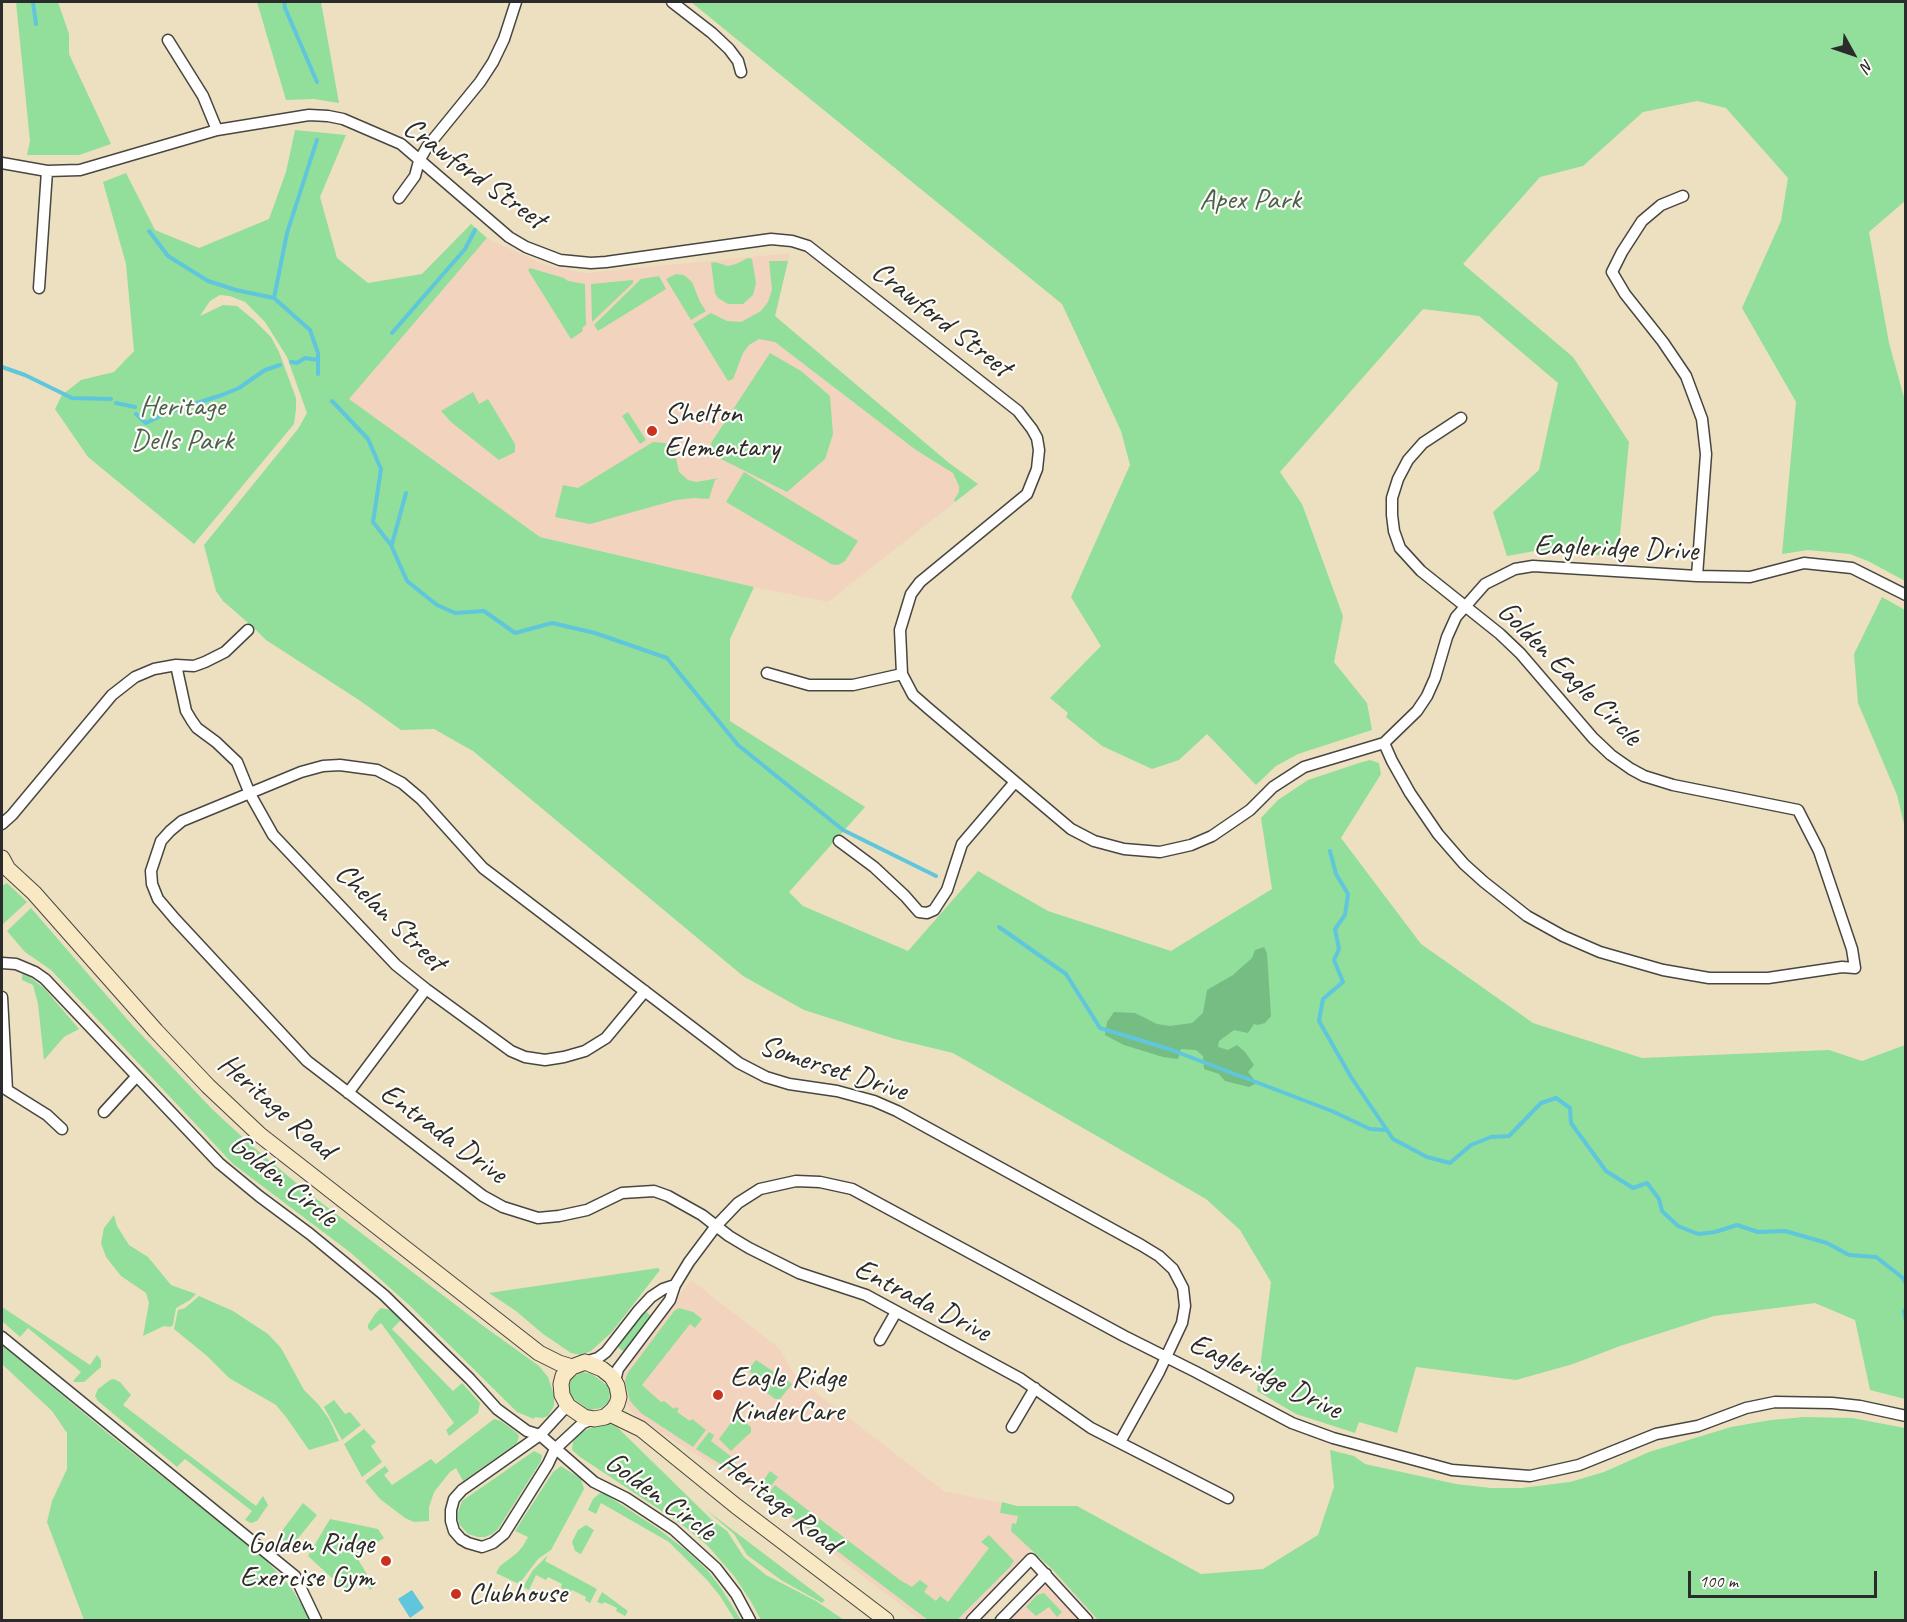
<!DOCTYPE html>
<html>
<head>
<meta charset="utf-8">
<style>
	body { margin:0 }
	#map { position:relative; width:1907px; height:1622px; overflow:hidden; background:#ede0c0; font-family:Caveat,sans-serif }
	canvas { display:block }
	.frame { position:absolute; inset:0; border:3px solid #2b2b2b; pointer-events:none }
	.north { position:absolute; left:1823px; top:24px; width:60px; height:60px; -webkit-text-stroke:4px #fdfcf7; paint-order:stroke; rotate:130deg; font-size:16px; font-weight:700; line-height:24px; text-align:center; color:#2b2b2b }
	.north::after { content:''; display:block; margin:auto; width:21px; height:27px; background:#2b2b2b; clip-path:polygon(50% 0,100% 100%,50% 72%,0 100%) }
	.scale { position:absolute; left:1688px; top:1571px; width:189px; height:27px; box-sizing:border-box; border:3px solid #2b2b2b; border-top:0; padding-left:8px; font-size:18px; line-height:21px; white-space:nowrap; color:#2b2b2b; -webkit-text-stroke:4px #fdfcf7; paint-order:stroke }
</style>
</head>
<body>
<div id="map">
<canvas width="1907" height="1622"></canvas>
<div class="frame"></div>
<div class="north">N</div>
<div class="scale">100 m</div>
</div>
<script>
const context = document.querySelector('canvas').getContext('2d');
context.lineJoin = 'round';
function fill(path, color) {
  context.fillStyle = color;
  context.fill(path, 'evenodd');
}
function toPath(rows) {
  const path = new Path2D();
  for (const r of rows) {
    path.moveTo(r[0], r[1]);
    for (let i = 2; i < r.length; i += 2) path.lineTo(r[i], r[i + 1]);
  }
  return path;
}
function strokePath(path, color, width, dash) {
  context.strokeStyle = color;
  context.lineWidth = width;
  context.lineCap = dash ? 'butt' : 'round';
  context.setLineDash(dash || []);
  context.stroke(path);
}
function write(font, color, halo, rows, align = 'center') {
  context.font = font + ' Caveat,sans-serif';
  context.lineWidth = 4.5;
  context.setLineDash([]);
  context.textBaseline = 'middle';
  context.strokeStyle = halo;
  context.fillStyle = color;
  for (const [text, x, y, turn = 0] of rows) {
    context.save();
    context.translate(x, y);
    context.rotate((+turn || 0) * Math.PI / 180);
    context.textAlign = isNaN(turn) ? turn : align;
    if (halo) context.strokeText(text, 0, 0);
    context.fillText(text, 0, 0);
    context.restore();
  }
}
fill(toPath([
	[487,238,545,265,585,273,790,253,775,316,949,463,978,484,828,602,754,587,540,537,348,399],
	[691,1280,779,1348,794,1374,819,1395,944,1491,1017,1506,1058,1506,1031,1549,964,1620,920,1620,734,1478,639,1419,631,1411,626,1402,620,1379,622,1370],
	[1057,1575,1098,1620,1009,1620,1039,1590]
]), '#f2d4be');
fill(toPath([
	[16,2,58,2,69,34,69,54,111,144,79,155,27,155,30,141],
	[257,2,321,2,339,103,314,99,286,100],
	[691,2,1905,2,1905,201,1869,232,1889,343,1905,401,1905,581,1868,561,1850,554,1808,550,1782,554,1796,402,1742,308,1781,221,1788,178,1726,108,1697,101,1643,112,1583,166,1540,177,1463,264,1573,357,1629,442,1618,556,1535,551,1507,556,1493,512,1539,470,1558,383,1479,316,1423,309,1280,472,1302,504,1343,616,1334,662,1367,703,1372,730,1298,754,1276,766,1256,785,1207,734,1179,760,1152,769,1102,746,1066,717,1068,713,1050,698,1101,646,1071,597,1130,465,1121,431,1062,304],
	[295,130,346,135,320,197,337,258,368,283,422,274,471,224,487,238,349,399,540,537,754,587,730,639,730,721,865,807,789,892,803,906,908,951,978,871,1048,911,1171,951,1272,889,1261,818,1278,800,1308,780,1359,763,1370,760,1379,763,1381,774,1341,838,1421,944,1533,1023,1642,1058,1829,1050,1862,1061,1905,1045,1905,1399,1870,1390,1855,1320,1815,1303,1714,1316,1620,1346,1573,1364,1516,1380,1416,1367,1397,1433,1359,1422,1355,1433,1296,1414,1257,1391,1271,1282,1240,1230,1206,1199,953,1053,895,1039,804,1010,743,976,473,751,434,729,401,730,359,700,266,640,254,628,223,601,216,591,204,545,298,429,307,413,287,357,265,322,245,302,230,296,220,295,210,301,200,316,223,305,237,306,254,320,271,337,279,352,296,398,296,409,294,424,194,544,88,457,55,409,62,395,81,380,114,372,134,351,126,264,103,182,126,173,155,230,199,248,269,219,286,172],
	[748,258,752,259,756,283,753,295,743,304,728,304,718,298,715,293,711,263,715,262,728,266,736,264],
	[769,261,788,261,775,316,949,463,978,484,955,502,954,500,959,492,959,486,953,473,916,450,775,342,759,339,749,345,743,353,733,379,728,381,693,324,711,313,727,321,741,322,761,311,768,302,772,290],
	[530,268,564,278,568,281,585,284,586,325,582,328,583,331,571,339,528,270],
	[676,274,684,275,692,282,700,302,706,311,691,320,666,279],
	[659,276,666,289,598,331,594,325,641,279],
	[633,280,633,283,592,322,591,284],
	[770,353,801,371,830,396,833,434,825,459,787,492,713,455,711,443],
	[473,392,479,404,488,399,515,444,515,452,499,460,451,422,441,411],
	[628,412,646,440,640,444,622,416],
	[653,442,665,443,674,449,679,472,688,480,696,482,719,478,715,480,709,499,693,498,676,500,590,524,555,517,563,485,578,488],
	[744,472,858,541,845,561,838,565,831,564,726,502],
	[1882,597,1905,610,1905,828,1897,795,1858,703,1854,654],
	[7,883,27,902,2,925,2,886],
	[31,908,133,1026,212,1109,251,1145,306,1191,482,1325,539,1366,548,1377,554,1395,554,1406,548,1416,542,1418,535,1417,534,1419,517,1412,408,1304,351,1253,233,1164,51,970,25,952,7,931],
	[22,974,28,976,44,988,79,1029,64,1037,44,1060,38,1004,33,985,22,980],
	[114,1215,117,1226,129,1245,148,1257,171,1285,196,1294,190,1300,176,1308,173,1325,170,1327,164,1326,143,1336,149,1303,146,1293,121,1276,106,1257,101,1243,104,1228],
	[658,1268,660,1270,611,1333,591,1351,581,1355,571,1353,543,1334,516,1311,489,1293],
	[199,1296,233,1311,268,1334,281,1348,304,1390,318,1404,329,1419,339,1441,309,1450,286,1417,276,1405,229,1378,207,1356,174,1329,178,1310,185,1308],
	[2,1307,90,1365,97,1355,101,1360,101,1367,84,1382,75,1382,73,1381,81,1372,28,1328,20,1337,2,1321],
	[381,1308,391,1310,401,1320,392,1329,453,1391,462,1383,480,1403,478,1413,449,1436,446,1430,454,1423,381,1323,371,1331,368,1328,368,1325,375,1314],
	[679,1308,693,1312,702,1319,695,1328,690,1324,642,1385,661,1402,664,1401,674,1409,676,1407,679,1409,677,1412,690,1421,692,1419,706,1430,693,1447,641,1413,630,1401,625,1381,627,1374,674,1311],
	[647,1312,650,1315,650,1320,625,1352,620,1349,617,1345,639,1317],
	[2,1345,110,1435,262,1556,290,1586,309,1617,306,1620,84,1620,47,1522,52,1501,67,1469,67,1433,52,1411,2,1364],
	[756,1360,792,1384,780,1399,775,1399,759,1387,761,1382,748,1370],
	[582,1372,592,1374,608,1386,610,1391,609,1402,601,1408,589,1410,573,1398,570,1392,569,1383,572,1378],
	[114,1379,120,1382,131,1395,123,1405,256,1506,263,1496,268,1505,257,1521,251,1523,245,1520,252,1511,185,1459,177,1467,98,1401,95,1396,98,1389,110,1380],
	[334,1400,345,1414,350,1412,361,1425,342,1440,324,1407],
	[736,1416,751,1427,751,1432,731,1451,719,1439],
	[1804,1417,1852,1418,1905,1428,1905,1620,1098,1620,1053,1570,1011,1531,1012,1523,1016,1524,1018,1516,1000,1513,1002,1502,1017,1506,1077,1506,1201,1574,1263,1569,1318,1535,1334,1487,1330,1450,1354,1456,1365,1464,1456,1484,1491,1488,1521,1488,1570,1482,1604,1472,1649,1452,1731,1427,1771,1420],
	[494,1419,501,1421,517,1433,519,1436,517,1443,463,1481,456,1468,450,1472,434,1492,429,1507,429,1521,414,1522,405,1518,380,1499,365,1481,385,1466,389,1471,384,1475,392,1485,431,1459,436,1464],
	[610,1424,617,1427,712,1520,727,1531,744,1557,766,1575,816,1601,844,1620,761,1620,750,1600,734,1576,707,1545,680,1523,580,1457,572,1450,573,1442,577,1435,590,1428],
	[364,1429,376,1442,371,1446,382,1462,362,1477,344,1444],
	[709,1432,714,1435,711,1441,737,1461,730,1470,696,1449],
	[534,1451,542,1455,541,1461,498,1529,492,1534,485,1537,478,1537,468,1534,459,1524,458,1518,458,1512,462,1501],
	[561,1466,581,1479,584,1489,551,1550,538,1559,519,1584,496,1573,500,1566,517,1553,523,1546,528,1537,515,1531,553,1472],
	[770,1471,778,1477,764,1495,757,1490],
	[775,1485,900,1580,912,1587,920,1580,928,1586,924,1592,936,1601,940,1596,948,1602,989,1548,981,1542,989,1535,1014,1561,1010,1567,957,1620,928,1620,766,1497],
	[600,1493,605,1494,657,1528,687,1551,708,1571,721,1588,741,1620,735,1620,720,1596,707,1580,669,1542,601,1503,596,1514,588,1510,593,1499],
	[303,1503,317,1515,291,1547,278,1536],
	[705,1509,825,1600,822,1603,781,1580,747,1555,734,1534],
	[330,1519,378,1529,384,1538,356,1556,371,1581,374,1580,377,1585,370,1590,365,1580,346,1591,308,1556],
	[586,1525,594,1530,581,1554,575,1551,572,1542,578,1530],
	[548,1555,545,1561,597,1589,590,1603,585,1600,586,1597,572,1590,570,1593,561,1588,562,1584,548,1577,546,1580,536,1575,529,1590,523,1587,533,1570],
	[602,1592,628,1611,625,1616,616,1611,617,1608,604,1602,603,1604,597,1602],
	[1044,1593,1062,1612,1057,1617,1049,1607,1036,1616,1026,1607,1037,1595]
]), '#92de9b');
fill(toPath([
	[1264,947,1267,953,1271,1016,1265,1023,1258,1025,1254,1024,1248,1033,1234,1030,1219,1041,1218,1047,1228,1050,1237,1045,1245,1052,1254,1065,1248,1072,1257,1083,1249,1087,1225,1081,1219,1074,1204,1069,1203,1056,1196,1050,1181,1049,1178,1059,1163,1057,1124,1045,1105,1035,1107,1022,1114,1012,1135,1013,1157,1024,1170,1026,1192,1023,1203,1013,1207,990,1233,975,1252,958,1255,950]
]), '#75bd83');
fill(toPath([
	[412,1590,424,1608,410,1618,398,1599]
]), '#5fc6dc');
strokePath(toPath([
	[33,2,36,24],
	[284,2,285,8,317,82],
	[149,231,168,256,208,281,236,290,274,298,310,330,318,353,318,374],
	[274,298,287,233,317,140],
	[392,333,465,249,475,230],
	[291,362,297,363,305,358,318,360],
	[2,367,25,375,72,398,111,399],
	[332,401,368,439,381,469,373,522,391,545,407,581,437,605,455,613,484,611,515,633,552,623,595,633,667,658,738,745,843,830,936,876],
	[116,403,135,407],
	[136,414,146,423,169,412,222,395,239,388,265,370,280,365],
	[392,544,406,493],
	[1330,851,1336,874,1348,894,1345,915,1335,929,1339,949,1334,960,1343,982,1323,999,1319,1021,1351,1077,1393,1139,1427,1157,1450,1163,1471,1145,1491,1137,1509,1136,1541,1103,1556,1098,1570,1108,1571,1123,1606,1171,1633,1188,1647,1183,1659,1199,1662,1211,1678,1226,1698,1234,1715,1232,1737,1225,1758,1232,1785,1231,1827,1243,1849,1255,1876,1257,1903,1278,1906,1284],
	[999,927,1066,974,1100,1028,1169,1049,1332,1111,1370,1129,1387,1130],
	[1904,1311,1906,1321]
]), '#5fc6dc', 4);
const minor = toPath([
	[672,2,712,33,729,49,738,61,741,72],
	[168,40,203,96,217,130],
	[2,163,47,171,80,170,217,130,309,115,328,116,343,119,401,144,509,237,526,247,560,260,591,263,606,262,771,239,792,241,808,246,1018,411,1032,429,1037,438,1039,450,1037,469,1027,494,920,582,911,594,900,630,902,674,913,695,929,709,1071,829,1094,841,1124,849,1160,852,1191,845,1212,836,1250,810,1273,787,1304,767,1384,743,1417,711,1427,696,1435,678,1447,637,1456,617,1485,584,1515,569,1533,566,1697,576,1750,577,1804,563,1852,568,1906,595],
	[1683,196,1661,205,1642,221,1622,252,1612,272,1625,294,1663,342,1686,376,1702,419,1706,454,1697,576],
	[399,198,415,176,419,161,427,147,480,82,493,62,504,39,516,2],
	[39,288,47,171],
	[176,665,186,711,192,721,197,728,216,742,237,762,250,794,273,835,396,965,426,989,511,1051,525,1057,545,1060,564,1057,585,1051,606,1038,645,991],
	[767,673,809,685,853,685,902,674],
	[1384,743,1392,761,1410,793,1438,834,1464,864,1484,882,1527,916,1563,936,1600,952,1663,970,1709,978,1768,978,1842,967,1855,968,1852,949,1819,851,1798,810,1673,785,1644,776,1631,769,1611,755,1593,738,1520,653,1500,634,1421,571,1400,548,1394,531,1392,515,1392,498,1398,479,1408,460,1423,443,1461,418],
	[2,824,12,815,112,695,135,677,154,669,176,665,194,666,205,662,225,652,248,630],
	[839,841,874,867,905,896,919,912,927,913,934,910,947,890,962,844,1015,782],
	[2,963,16,964,35,972,45,979,219,1163,259,1196,310,1234,384,1295,470,1379,497,1409,527,1431,540,1435,594,1482,626,1498,673,1529,716,1568,736,1594,750,1620],
	[2,997,7,1090,47,1115,62,1129],
	[348,1093,426,989],
	[104,1112,136,1077],
	[2,1337,295,1576,316,1620],
	[880,1340,896,1312],
	[585,1362,598,1358,606,1352,638,1311,651,1297,663,1289,675,1285],
	[615,1381,618,1369,670,1300,675,1285,689,1262,716,1226,738,1203,760,1189,796,1181,820,1182,852,1189,1124,1336,1196,1372,1292,1423,1333,1438,1452,1470,1530,1476,1579,1465,1656,1434,1698,1426,1746,1408,1775,1402,1832,1403,1860,1406,1906,1416],
	[566,1404,563,1410,540,1435,462,1490,454,1499,451,1510,451,1521,454,1531,461,1539,468,1543,482,1547,493,1543,504,1534,548,1464,555,1449,583,1423,593,1419],
	[1012,1427,1035,1388],
	[1120,1442,1159,1372,1182,1323,1185,1306,1183,1288,1173,1269,1159,1256,1141,1245,897,1111,874,1101,837,1091,789,1084,766,1077,739,1063,483,868,421,799,402,783,377,770,340,765,323,766,301,772,182,821,170,831,161,841,151,871,152,884,158,899,175,919,307,1061,483,1196,503,1207,538,1218,559,1216,587,1210,622,1193,654,1191,668,1196,702,1215,729,1236,749,1248,799,1273,866,1295,1021,1379,1091,1428,1228,1498],
	[972,1620,1031,1559,1087,1620],
	[1001,1620,1046,1574]
]);
const secondary = toPath([
	[2,858,8,869,34,893,156,1031,208,1086,260,1135,539,1353,559,1363,572,1367],
	[585,1362,602,1369,612,1377,617,1386,619,1397,617,1404,613,1410,605,1417,594,1419,584,1417,568,1406,562,1395,561,1384,563,1376,572,1367,585,1362],
	[610,1414,641,1429,736,1506,886,1620]
]);
strokePath(minor, '#484641', 13);
strokePath(secondary, '#484641', 17);
strokePath(minor, '#fff', 10);
strokePath(secondary, '#f8e8c3', 15);
for (const [x, y, r, color] of [
	[652,431,6,"#c8321e"],
	[718,1395,6,"#c8321e"],
	[386,1561,6,"#c8321e"],
	[456,1594,6,"#c8321e"]
]) {
  const dot = new Path2D();
  dot.arc(x, y, r, 0, 2 * Math.PI);
  context.fillStyle = color;
  context.fill(dot);
  strokePath(dot, '#fdfcf7', 2);
}
write('30px', '#2b2b2b', '#fdfcf7', [
	["Crawford Street",474,174,36],
	["Crawford Street",941,320,38],
	["Eagleridge Drive",1616,549,2],
	["Golden Eagle Circle",1569,674,45],
	["Chelan Street",390,918,44],
	["Somerset Drive",833,1069,18],
	["Heritage Road",276,1107,41],
	["Entrada Drive",443,1134,36],
	["Golden Circle",283,1181,39],
	["Entrada Drive",922,1301,27],
	["Eagleridge Drive",1265,1377,25],
	["Golden Circle",660,1497,36],
	["Heritage Road",779,1504,38]
]);
write('30px', '#4a614d', '#fdfcf7', [
	["Apex Park",1250,200],
	["Heritage",182,407],
	["Dells Park",182,441]
]);
write('30px', '#2b2b2b', '#fdfcf7', [
	["Shelton",664,414],
	["Elementary",664,448],
	["Eagle Ridge",730,1378],
	["KinderCare",730,1412],
	["Golden Ridge",374,1544,"right"],
	["Exercise Gym",374,1578,"right"],
	["Clubhouse",468,1594]
], 'left');
</script>
</body>
</html>
